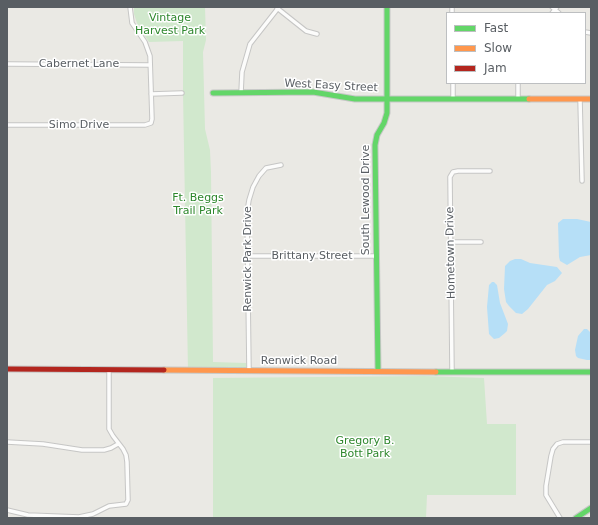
<!DOCTYPE html>
<html>
<head>
<meta charset="utf-8">
<style>
	body { margin:0 }
	#map { position:relative; width:598px; height:525px; overflow:hidden; background:#eae9e4; font-family:"DejaVu Sans",sans-serif }
	canvas { display:block }
	.frame { position:absolute; inset:0; border:8px solid #595e63; pointer-events:none }
	.legend { position:absolute; left:446px; top:12px; width:140px; height:72px; box-sizing:border-box; background:#fff; border:1px solid #bdbfc1; margin:0; padding:5px 7px; list-style:none; font-size:12px; color:#595e63 }
	.legend li { display:flex; align-items:center; gap:8px; height:20px }
	.legend b { width:20px; border:1px solid #bdbfc1 }
</style>
</head>
<body>
<div id="map">
<canvas width="598" height="525"></canvas>
<div class="frame"></div>
<ul class="legend">
<li><b style="height:5px;background:#63d668"></b>Fast</li>
<li><b style="height:5px;background:#ff974d"></b>Slow</li>
<li><b style="height:5px;background:#b3261e"></b>Jam</li>
</ul>
</div>
<script>
const context = document.querySelector('canvas').getContext('2d');
context.lineJoin = 'round';
function fill(path, color) {
  context.fillStyle = color;
  context.fill(path, 'evenodd');
}
function toPath(rows) {
  const path = new Path2D();
  for (const r of rows) {
    path.moveTo(r[0], r[1]);
    for (let i = 2; i < r.length; i += 2) path.lineTo(r[i], r[i + 1]);
  }
  return path;
}
function strokePath(path, color, width, dash) {
  context.strokeStyle = color;
  context.lineWidth = width;
  context.lineCap = dash ? 'butt' : 'round';
  context.setLineDash(dash || []);
  context.stroke(path);
}
function write(font, color, halo, rows, align = 'center') {
  context.font = font + ' "DejaVu Sans",sans-serif';
  context.lineWidth = 3;
  context.setLineDash([]);
  context.textBaseline = 'middle';
  context.strokeStyle = halo;
  context.fillStyle = color;
  for (const [text, x, y, turn = 0] of rows) {
    context.save();
    context.translate(x, y);
    context.rotate((+turn || 0) * Math.PI / 180);
    context.textAlign = isNaN(turn) ? turn : align;
    if (halo) context.strokeText(text, 0, 0);
    context.fillText(text, 0, 0);
    context.restore();
  }
}
fill(toPath([
	[134,7,205,7,206,40,203,52,205,129,210,150,211,172,213,362,246,363,246,371,188,371,183,93,183,41,149,42,138,26,134,14],
	[424,376,484,378,487,424,516,424,516,495,427,495,426,518,213,518,213,378]
]), '#d1e8cd');
fill(toPath([
	[563,219,577,219,591,222,591,255,580,257,567,265,560,261,559,257,558,223],
	[515,259,521,259,530,263,557,267,562,273,555,281,547,285,528,309,522,314,516,313,509,306,506,302,504,289,505,266,510,261],
	[492,282,494,282,497,285,500,303,508,324,507,331,505,333,499,338,494,339,489,334,487,307,489,285],
	[584,329,587,329,591,333,591,360,587,360,578,358,576,356,575,350,578,336]
]), '#b6dff7');
const street = toPath([
	[452,7,452,13],
	[552,7,559,13],
	[277,8,306,31,317,34],
	[552,13,557,7],
	[585,32,591,33],
	[7,64,150,65],
	[453,83,453,99],
	[518,83,518,99],
	[241,93,242,72,250,44,279,7],
	[151,94,182,93],
	[580,99,582,181],
	[7,125,145,125,151,123,152,119,150,56,145,42,132,23,130,7],
	[451,242,481,242],
	[248,256,376,256],
	[249,371,247,212,249,200,253,187,259,176,266,168,281,165],
	[452,372,450,177,453,172,458,171,490,171],
	[7,442,43,444,82,450,104,450,111,448,118,444],
	[7,510,28,515,79,517,93,514,109,506,126,504,128,500,127,462,126,455,123,449,113,436,109,429,109,370],
	[560,518,546,495,546,486,551,456,553,449,557,444,563,442,591,442]
]);
const fast = toPath([
	[213,93,313,92,355,99,529,99],
	[378,371,375,145,377,135,384,123,387,113,387,7],
	[436,372,591,372],
	[576,518,591,508]
]);
const slow = toPath([
	[529,99,591,99],
	[164,370,436,372]
]);
const jam = toPath([
	[7,369,164,370]
]);
strokePath(street, '#c6c6c5', 5.5);
strokePath(fast, '#c6c7c6', 7);
strokePath(slow, '#c6c7c6', 7);
strokePath(jam, '#c6c7c6', 7);
strokePath(street, '#fcfcfb', 3.5);
strokePath(fast, '#63d668', 5);
strokePath(slow, '#ff974d', 5);
strokePath(jam, '#b3261e', 5);
write('11px', '#2e872d', '#fff', [
	["Vintage",170,18],
	["Harvest Park",170,31],
	["Ft. Beggs",198,198],
	["Trail Park",198,211],
	["Gregory B.",365,441],
	["Bott Park",365,454]
]);
write('11px', '#595e63', '#fff', [
	["Cabernet Lane",79,64],
	["West Easy Street",331,86,3],
	["Simo Drive",79,125],
	["South Lewood Drive",366,200,-90],
	["Hometown Drive",451,253,-91],
	["Brittany Street",312,256],
	["Renwick Park Drive",248,259,-90],
	["Renwick Road",299,361]
]);
</script>
</body>
</html>
